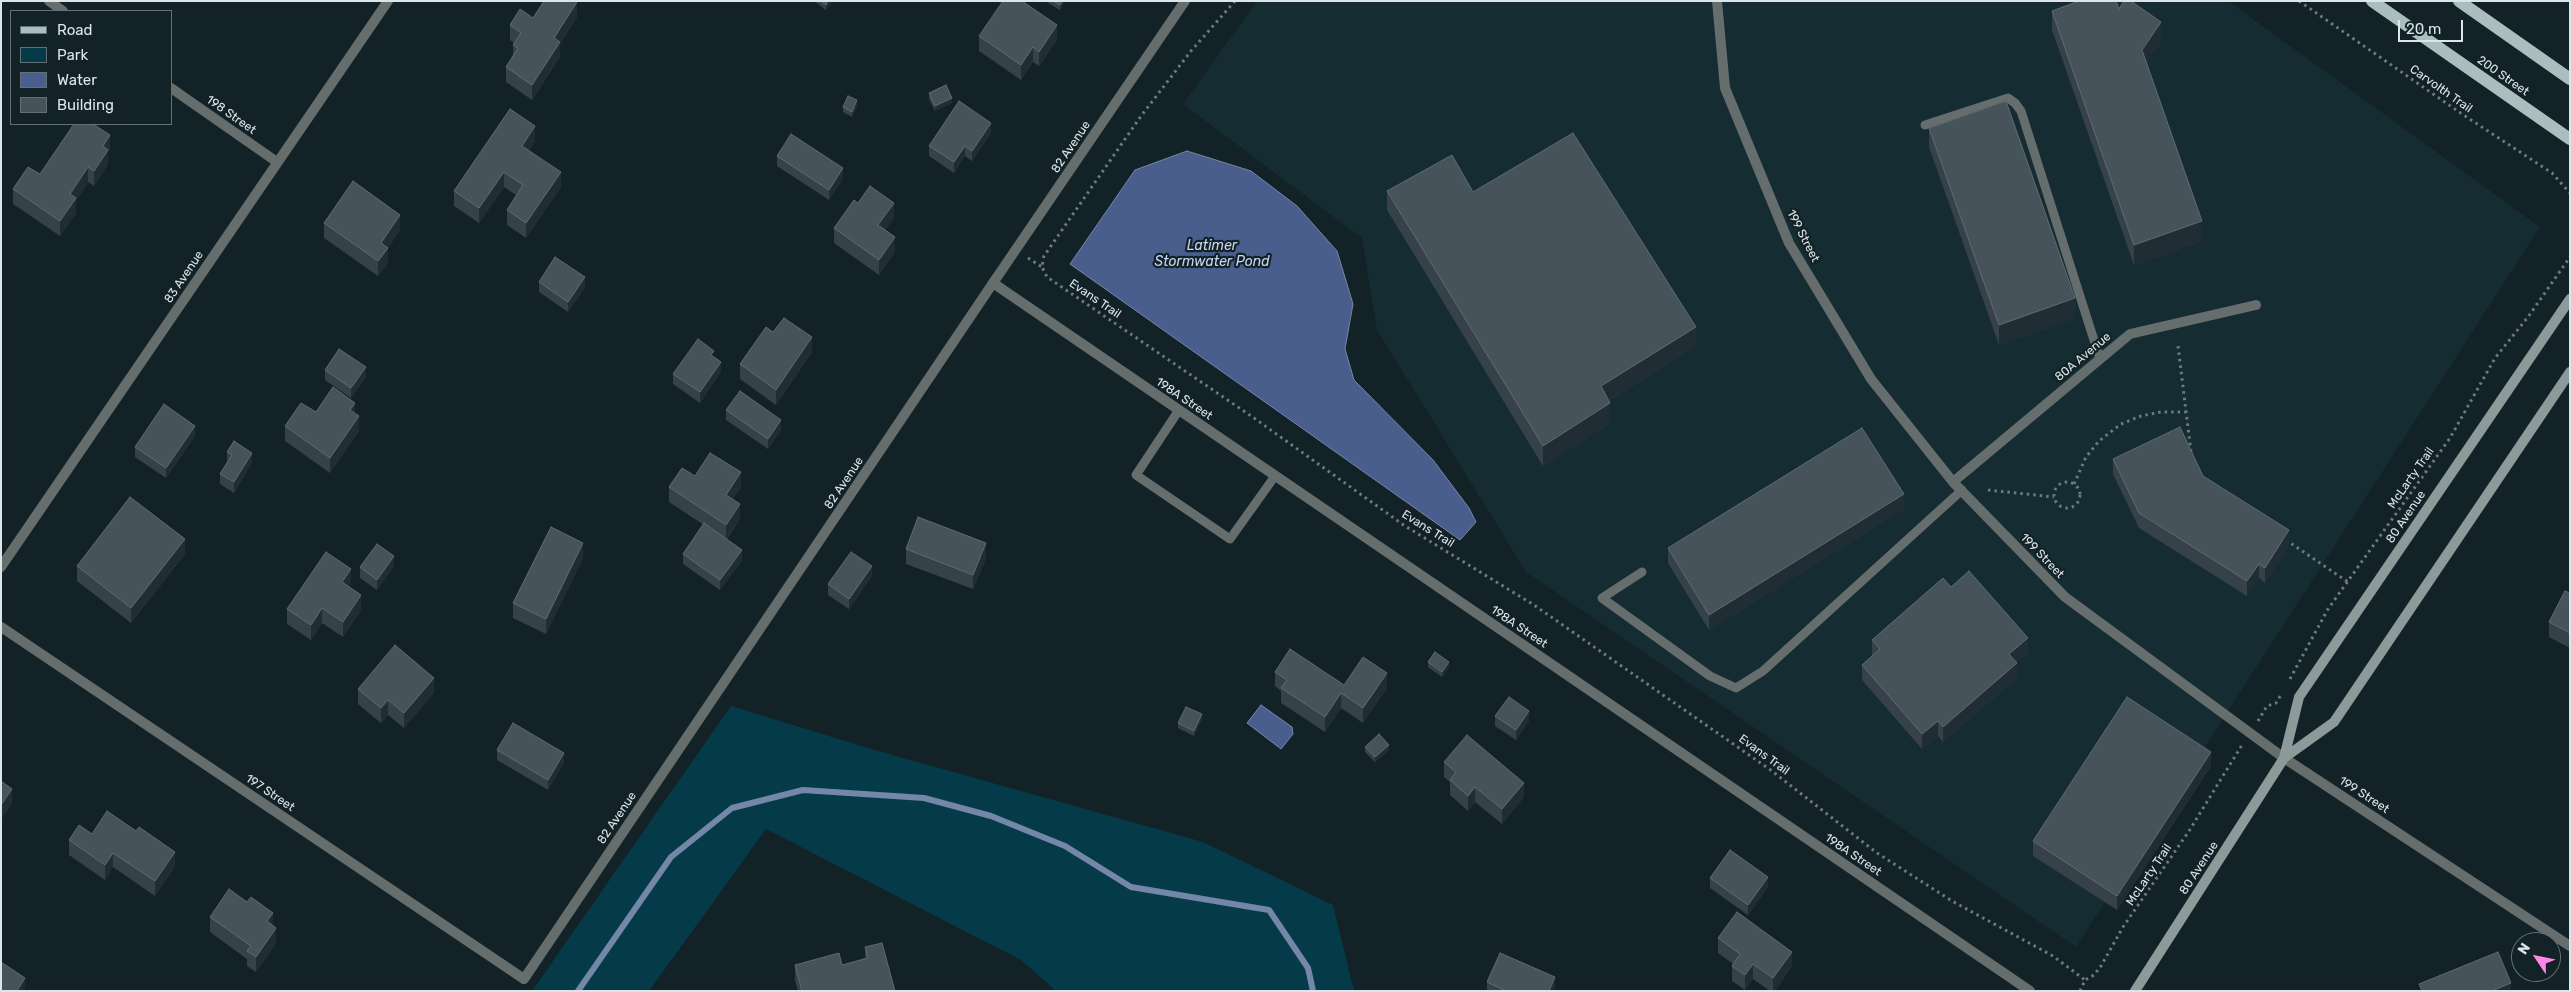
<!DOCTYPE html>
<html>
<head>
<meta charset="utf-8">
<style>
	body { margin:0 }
	#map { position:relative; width:2571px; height:992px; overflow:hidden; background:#132227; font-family:Rubik,sans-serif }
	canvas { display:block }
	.frame { position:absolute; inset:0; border:2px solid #dce6e9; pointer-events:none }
	.legend { position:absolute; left:10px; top:10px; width:162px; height:115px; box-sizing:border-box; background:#132227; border:1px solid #637075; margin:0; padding:6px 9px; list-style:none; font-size:15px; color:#dce6e9 }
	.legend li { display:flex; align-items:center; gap:10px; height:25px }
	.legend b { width:25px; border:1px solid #637075 }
	.north { position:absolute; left:2511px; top:932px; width:50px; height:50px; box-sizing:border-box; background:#132227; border:1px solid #637075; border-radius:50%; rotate:304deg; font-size:14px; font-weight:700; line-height:20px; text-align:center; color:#dce6e9 }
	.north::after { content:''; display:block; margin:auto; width:18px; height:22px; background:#fb87e6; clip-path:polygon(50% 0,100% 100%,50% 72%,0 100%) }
	.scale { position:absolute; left:2398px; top:20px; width:65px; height:22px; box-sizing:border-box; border:2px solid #dce6e9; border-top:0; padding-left:6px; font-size:15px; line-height:18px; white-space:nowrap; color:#dce6e9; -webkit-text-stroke:4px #132227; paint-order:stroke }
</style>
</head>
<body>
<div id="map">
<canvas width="2571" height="992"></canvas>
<div class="frame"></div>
<ul class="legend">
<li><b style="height:6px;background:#acbdbd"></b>Road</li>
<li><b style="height:14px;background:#053b48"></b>Park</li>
<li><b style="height:14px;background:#495e8d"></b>Water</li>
<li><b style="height:14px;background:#47535b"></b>Building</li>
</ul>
<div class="north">N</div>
<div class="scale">20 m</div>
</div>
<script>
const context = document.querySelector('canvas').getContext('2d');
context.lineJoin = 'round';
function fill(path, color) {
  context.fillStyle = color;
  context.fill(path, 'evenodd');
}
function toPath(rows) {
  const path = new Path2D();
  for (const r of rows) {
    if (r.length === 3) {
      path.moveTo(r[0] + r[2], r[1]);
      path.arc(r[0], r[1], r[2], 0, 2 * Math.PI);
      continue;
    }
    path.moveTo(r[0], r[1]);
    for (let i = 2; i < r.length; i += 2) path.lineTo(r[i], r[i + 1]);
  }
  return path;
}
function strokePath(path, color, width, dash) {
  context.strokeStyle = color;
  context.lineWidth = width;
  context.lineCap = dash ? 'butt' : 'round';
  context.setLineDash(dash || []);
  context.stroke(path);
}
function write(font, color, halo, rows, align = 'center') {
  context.font = font + ' Rubik,sans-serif';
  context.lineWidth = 4.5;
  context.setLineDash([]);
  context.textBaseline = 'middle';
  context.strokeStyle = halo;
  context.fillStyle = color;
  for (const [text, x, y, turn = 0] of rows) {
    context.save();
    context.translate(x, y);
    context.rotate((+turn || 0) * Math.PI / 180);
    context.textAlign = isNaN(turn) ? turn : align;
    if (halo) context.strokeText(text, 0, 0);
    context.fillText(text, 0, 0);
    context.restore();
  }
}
fill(toPath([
	[1257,1,2228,1,2540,227,2076,947,1526,572,1377,330,1362,238,1183,104]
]), '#152c33');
fill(toPath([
	[731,706,871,749,1203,842,1333,905,1354,991,1056,991,1021,960,766,829,649,991,532,991]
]), '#053b48');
const water = toPath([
	[1187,151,1251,171,1297,206,1337,251,1353,304,1345,349,1354,380,1433,460,1469,508,1476,522,1460,540,1070,264,1135,170,1187,151],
	[1261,705,1292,727,1293,734,1281,749,1247,723,1261,705]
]);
fill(water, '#495e8d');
strokePath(water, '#7587a9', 1);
strokePath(toPath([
	[578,991,671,857,732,808,803,790,924,798,991,816,1065,846,1131,887,1269,910,1308,968,1313,991]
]), '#7587a9', 6);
strokePath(toPath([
	[1235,1,1191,51,1141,116,1044,256,1042,267,1047,277,1254,418,1405,526,1534,605,1772,771,1877,853,1952,901,2053,956,2085,980],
	[2299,1,2462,114,2552,173,2570,193],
	[1028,258,1042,267],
	[2178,346,2191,452],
	[2067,495,13],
	[2074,484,2086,457,2099,441,2121,424,2141,416,2161,412,2186,412],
	[1988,490,2054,497],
	[2286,540,2348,582],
	[2290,679,2328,609,2450,438,2495,358,2528,317,2570,257],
	[2258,721,2267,706,2276,703,2282,693],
	[2080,991,2085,980,2094,975,2101,966,2123,927,2189,831,2242,745]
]), '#6d7a7e', 3, [2.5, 4]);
strokePath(toPath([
	[1925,125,2008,98,2015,103,2021,111,2100,359],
	[1179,410,1136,475,1230,539,1275,476],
	[1642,572,1602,598,1710,676,1736,688,1763,671,1962,490]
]), '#656d6d', 9);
strokePath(toPath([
	[49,1,63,11],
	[1717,1,1725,88,1789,243,1871,379,1953,482,2065,597,2284,758,2570,946],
	[171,88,277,162],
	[1953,482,2130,334,2256,305],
	[1,627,524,979,993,283]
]), '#656d6d', 10);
strokePath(toPath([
	[1185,1,993,283,2030,991],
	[1,567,388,1]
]), '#656d6d', 10);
strokePath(toPath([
	[2284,758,2334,722,2570,372],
	[2135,991,2284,758,2299,697,2570,299]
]), '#8d9a9a', 10);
strokePath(toPath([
	[2372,1,2570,139],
	[2459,1,2570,79]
]), '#acbdbd', 12);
fill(toPath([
	[814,1,832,1,826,10],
	[1045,1,1065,1,1060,10],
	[2119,9,2161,41,2146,63,2202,241,2134,265,2052,30,2052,11],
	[577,17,560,44,560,57,532,100,506,82,506,67,513,56,513,45,514,43,510,40,510,25,533,18],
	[979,36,1057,40,1039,66,1033,62,1021,80,979,51],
	[929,93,952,103,935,111,929,99],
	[857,106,852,117,843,112,843,107],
	[1929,128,2075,318,1999,345,1929,147],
	[991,133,972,161,965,156,954,173,929,156,929,146],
	[535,141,529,150,561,187,526,238,507,225,507,210,516,195,504,187,479,223,454,206,454,191],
	[110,150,108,152,108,164,94,186,88,182,76,201,76,213,60,236,13,204,13,189,40,174],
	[777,156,843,178,829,200,777,166],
	[1387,191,1473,192,1696,346,1608,401,1610,423,1543,466,1387,210],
	[858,203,894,218,885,230,895,252,879,275,834,243,834,228],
	[324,223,400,230,388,248,388,263,378,276,324,238],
	[539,282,585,287,568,312,539,292],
	[773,332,812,352,776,405,740,379,740,364],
	[325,370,366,377,351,398,325,380],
	[721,372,700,403,673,384,673,374],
	[726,410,781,430,768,449,726,420],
	[316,412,355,414,359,431,330,473,285,441,285,426],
	[195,436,166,478,135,457,135,447],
	[227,452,252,463,234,493,220,484,220,474,227,462],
	[2113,459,2203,476,2289,545,2265,583,2259,578,2247,596,2139,528,2113,474],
	[695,476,741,487,733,499,740,519,727,539,742,560,720,590,683,564,683,554,704,525,669,502,669,487],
	[1904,509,1709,630,1668,563,1668,548],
	[906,549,986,558,973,589,906,564],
	[185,554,131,623,77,581,77,566],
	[583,558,546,634,513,618,513,603],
	[394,566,377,590,360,578,360,567],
	[872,576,849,609,828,595,828,584],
	[351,584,349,587,361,610,343,637,322,623,311,640,287,624,287,609],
	[1951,587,2028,653,2016,662,2017,678,1943,742,1938,736,1922,749,1862,680,1862,665,1873,656,1872,655,1872,640],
	[2570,593,2570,648,2549,637,2549,622],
	[1428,662,1449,667,1442,677,1428,667],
	[1275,672,1344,685,1387,688,1363,723,1341,708,1325,732,1281,703,1281,691,1275,686],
	[358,689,434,693,404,728,388,715,381,723,358,704],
	[1495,716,1529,721,1516,740,1495,726],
	[1202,719,1194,736,1178,728,1178,723],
	[1365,747,1389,750,1375,762,1365,752],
	[497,750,564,763,548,790,497,760],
	[1444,762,1524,797,1502,824,1475,802,1468,811,1450,795,1450,782,1444,777],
	[2211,766,2117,910,2033,856,2033,841],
	[92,834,175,866,155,896,113,867,105,880,69,855,69,840],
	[1710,878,1768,887,1748,915,1710,888],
	[210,917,273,926,276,943,256,972,247,966,247,959,210,932],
	[1718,938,1792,966,1775,991,1770,991,1753,979,1745,990,1732,981,1732,966,1733,964,1718,953],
	[865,947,895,991,798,991,795,980,795,965,842,965,865,958],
	[1487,982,1555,987,1553,991,1487,991]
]), '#36414a');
fill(toPath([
	[828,1,832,1,826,10,826,5],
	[1062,1,1065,1,1060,10,1060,5],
	[577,2,577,17,560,44,560,57,532,100,532,85,554,38],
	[2161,22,2161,41,2142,70,2142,50],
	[1057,25,1057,40,1039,66,1039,52],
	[1033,47,1033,62,1021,80,1021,65],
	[952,98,952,103,935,111,935,106],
	[857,100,857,106,852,117,852,112],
	[991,123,991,133,972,161,972,151],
	[535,126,535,141,522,160,522,146],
	[110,135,110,150,108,152,108,164,94,186,94,171,103,146],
	[965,146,965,156,954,173,954,162],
	[88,167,88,182,76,201,76,213,60,236,60,221,70,194],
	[843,168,843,178,829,200,829,190],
	[504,172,504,187,479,223,479,208],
	[561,172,561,187,526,238,526,223],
	[894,203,894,218,878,239,878,225],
	[400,215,400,230,381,258,381,243],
	[2202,221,2202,241,2134,265,2134,245],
	[895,237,895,252,879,275,879,260],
	[388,248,388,263,378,276,378,261],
	[585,277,585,287,568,312,568,302],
	[2075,298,2075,318,1999,345,1999,325],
	[1696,327,1696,346,1601,405,1601,386],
	[812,337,812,352,776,405,776,390],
	[721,362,721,372,700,403,700,392],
	[366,367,366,377,351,398,351,388],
	[355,403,355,418,350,410],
	[1610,403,1610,423,1543,466,1543,446],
	[359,416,359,431,330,473,330,458],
	[781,420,781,430,768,449,768,439],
	[195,426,195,436,166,478,166,468],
	[252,453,252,463,234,493,234,482],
	[741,472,741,487,726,510,726,495],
	[1904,494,1904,509,1709,630,1709,615],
	[740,504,740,519,726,539,726,525],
	[2289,530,2289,545,2265,583,2265,568],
	[185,539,185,554,131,623,131,608],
	[583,543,583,558,546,634,546,619],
	[986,543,986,558,973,589,973,575],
	[742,550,742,560,720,590,720,580],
	[394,556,394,566,377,590,377,580],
	[2259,564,2259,578,2247,596,2247,581],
	[872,566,872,576,849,609,849,599],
	[351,569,351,584,342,597,342,582],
	[361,595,361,610,343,637,343,622],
	[322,608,322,623,311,640,311,625],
	[2028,638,2028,653,2009,669,2009,654],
	[1449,662,1449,667,1442,677,1442,672],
	[2017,663,2017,678,1943,742,1943,727],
	[1387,673,1387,688,1363,723,1363,708],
	[434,678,434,693,404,728,404,713],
	[1341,693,1341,708,1325,732,1325,717],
	[388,700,388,715,381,723,381,708],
	[1529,711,1529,721,1516,740,1516,730],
	[1202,714,1202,719,1194,736,1194,731],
	[1938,721,1938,736,1922,749,1922,734],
	[1389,745,1389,750,1375,762,1375,757],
	[2211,752,2211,766,2117,910,2117,896],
	[564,753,564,763,548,790,548,780],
	[1524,783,1524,797,1502,824,1502,809],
	[1475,787,1475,802,1468,811,1468,796],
	[12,789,12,804,1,820,1,805],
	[175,852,175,866,155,896,155,881],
	[113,853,113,867,105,880,105,865],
	[1768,877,1768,887,1748,915,1748,905],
	[273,913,273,928,267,921],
	[276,928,276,943,256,972,256,957],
	[1792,952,1792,966,1775,991,1773,991,1773,978],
	[1753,964,1753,979,1745,990,1745,975],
	[1555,977,1555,987,1553,991,1549,991],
	[25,978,25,991,17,991],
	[2511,983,2511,991,2492,991]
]), '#202d35');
const building = toPath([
	[544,1,575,1,577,2,554,38,560,42,532,85,506,67,518,48,513,45,521,33,510,25,520,9,533,18,544,1],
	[821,1,828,1,826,5,821,1],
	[1003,1,1022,1,1057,25,1039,52,1033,47,1021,65,979,36,1003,1],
	[1053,1,1062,1,1060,5,1053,1],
	[2079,1,2116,1,2119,9,2124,1,2131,1,2161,22,2142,50,2202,221,2134,245,2052,11,2079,1],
	[946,85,952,98,935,106,929,93,946,85],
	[848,96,857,100,852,112,843,107,848,96],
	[959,101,991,123,972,151,965,146,954,162,929,146,959,101],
	[2006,101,2075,298,1999,325,1929,128,2006,101],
	[510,109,535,126,522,146,561,172,526,223,507,210,523,185,504,172,479,208,454,191,510,109],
	[74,124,93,124,110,135,103,146,108,150,94,171,88,167,70,194,76,198,60,221,13,189,28,167,40,174,74,124],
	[1573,133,1696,327,1601,386,1610,403,1543,446,1387,191,1452,155,1473,192,1573,133],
	[791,134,843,168,829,190,777,156,791,134],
	[353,181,400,215,381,243,388,248,378,261,324,223,353,181],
	[870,186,894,203,878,225,895,237,879,260,834,228,854,200,858,203,870,186],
	[555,257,585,277,568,302,539,282,555,257],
	[784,318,812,337,776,390,740,364,766,327,773,332,784,318],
	[698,339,714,351,711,355,721,362,700,392,673,374,698,339],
	[339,349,366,367,351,388,325,370,339,349],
	[333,387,355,403,350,410,359,416,330,458,285,426,301,403,316,412,333,387],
	[740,391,781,420,768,439,726,410,740,391],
	[164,404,195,426,166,468,135,447,164,404],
	[2180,427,2203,476,2289,530,2265,568,2259,564,2247,581,2139,513,2113,459,2180,427],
	[1862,428,1904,494,1709,615,1668,548,1862,428],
	[234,441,252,453,234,482,220,474,232,455,227,452,234,441],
	[710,453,741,472,726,495,740,504,726,525,669,487,682,468,695,476,710,453],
	[130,497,185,539,131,608,77,566,130,497],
	[918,517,986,543,973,575,906,549,918,517],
	[704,523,742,550,720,580,683,554,704,523],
	[551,527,583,543,546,619,513,603,551,527],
	[377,544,394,556,377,580,360,567,377,544],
	[326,552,351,569,342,582,361,595,343,622,322,608,311,625,287,609,326,552],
	[851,552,872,566,849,599,828,584,851,552],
	[1969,571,2028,638,2009,654,2017,663,1943,727,1938,721,1922,734,1862,665,1880,649,1872,640,1943,578,1951,587,1969,571],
	[2565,591,2570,593,2570,633,2549,622,2565,591],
	[395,645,434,678,404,713,388,700,381,708,358,689,395,645],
	[1290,649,1344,685,1363,657,1387,673,1363,708,1341,693,1325,717,1281,688,1287,680,1275,672,1290,649],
	[1435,652,1449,662,1442,672,1428,662,1435,652],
	[1509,697,1529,711,1516,730,1495,716,1509,697],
	[2127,697,2211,752,2117,896,2033,841,2127,697],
	[1186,707,1202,714,1194,731,1178,723,1186,707],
	[513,723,564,753,548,780,497,750,513,723],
	[1379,734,1389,745,1375,757,1365,747,1379,734],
	[1467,735,1524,783,1502,809,1475,787,1468,796,1450,780,1456,772,1444,762,1467,735],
	[1,781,12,789,1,805,1,781],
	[107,811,136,831,139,827,175,852,155,881,113,853,105,865,69,840,79,825,92,834,107,811],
	[1730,850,1768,877,1748,905,1710,878,1730,850],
	[229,889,247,902,251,897,273,913,267,921,276,928,256,957,247,951,251,946,210,917,229,889],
	[1737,912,1792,952,1773,978,1753,964,1745,975,1732,966,1740,954,1718,938,1737,912],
	[882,943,895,991,802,991,795,965,839,953,842,965,868,958,865,947,882,943],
	[2498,952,2511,983,2492,991,2422,991,2419,984,2498,952],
	[1500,953,1555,977,1549,991,1506,991,1487,982,1500,953],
	[1,962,25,978,17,991,1,991,1,962]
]);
fill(building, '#47535b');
strokePath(building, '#5f6a71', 1);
write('12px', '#dce6e9', '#132227', [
	["200 Street",2503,76,35],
	["Carvolth Trail",2441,89,35],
	["198 Street",231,115,35],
	["82 Avenue",1071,147,-56],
	["199 Street",1803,236,63],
	["83 Avenue",184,277,-56],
	["Evans Trail",1095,299,34],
	["80A Avenue",2083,357,-40],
	["198A Street",1184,399,34],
	["McLarty Trail",2411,478,-55],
	["82 Avenue",844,483,-56],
	["80 Avenue",2406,517,-56],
	["Evans Trail",1428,529,32],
	["199 Street",2042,556,46],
	["198A Street",1519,627,34],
	["Evans Trail",1764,755,36],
	["197 Street",270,793,34],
	["199 Street",2364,795,33],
	["82 Avenue",617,818,-56],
	["198A Street",1853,855,34],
	["80 Avenue",2199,868,-57],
	["McLarty Trail",2149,875,-56]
]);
write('italic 14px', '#c8d6f4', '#132227', [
	["Latimer",1212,246],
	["Stormwater Pond",1212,262]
]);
</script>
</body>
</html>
